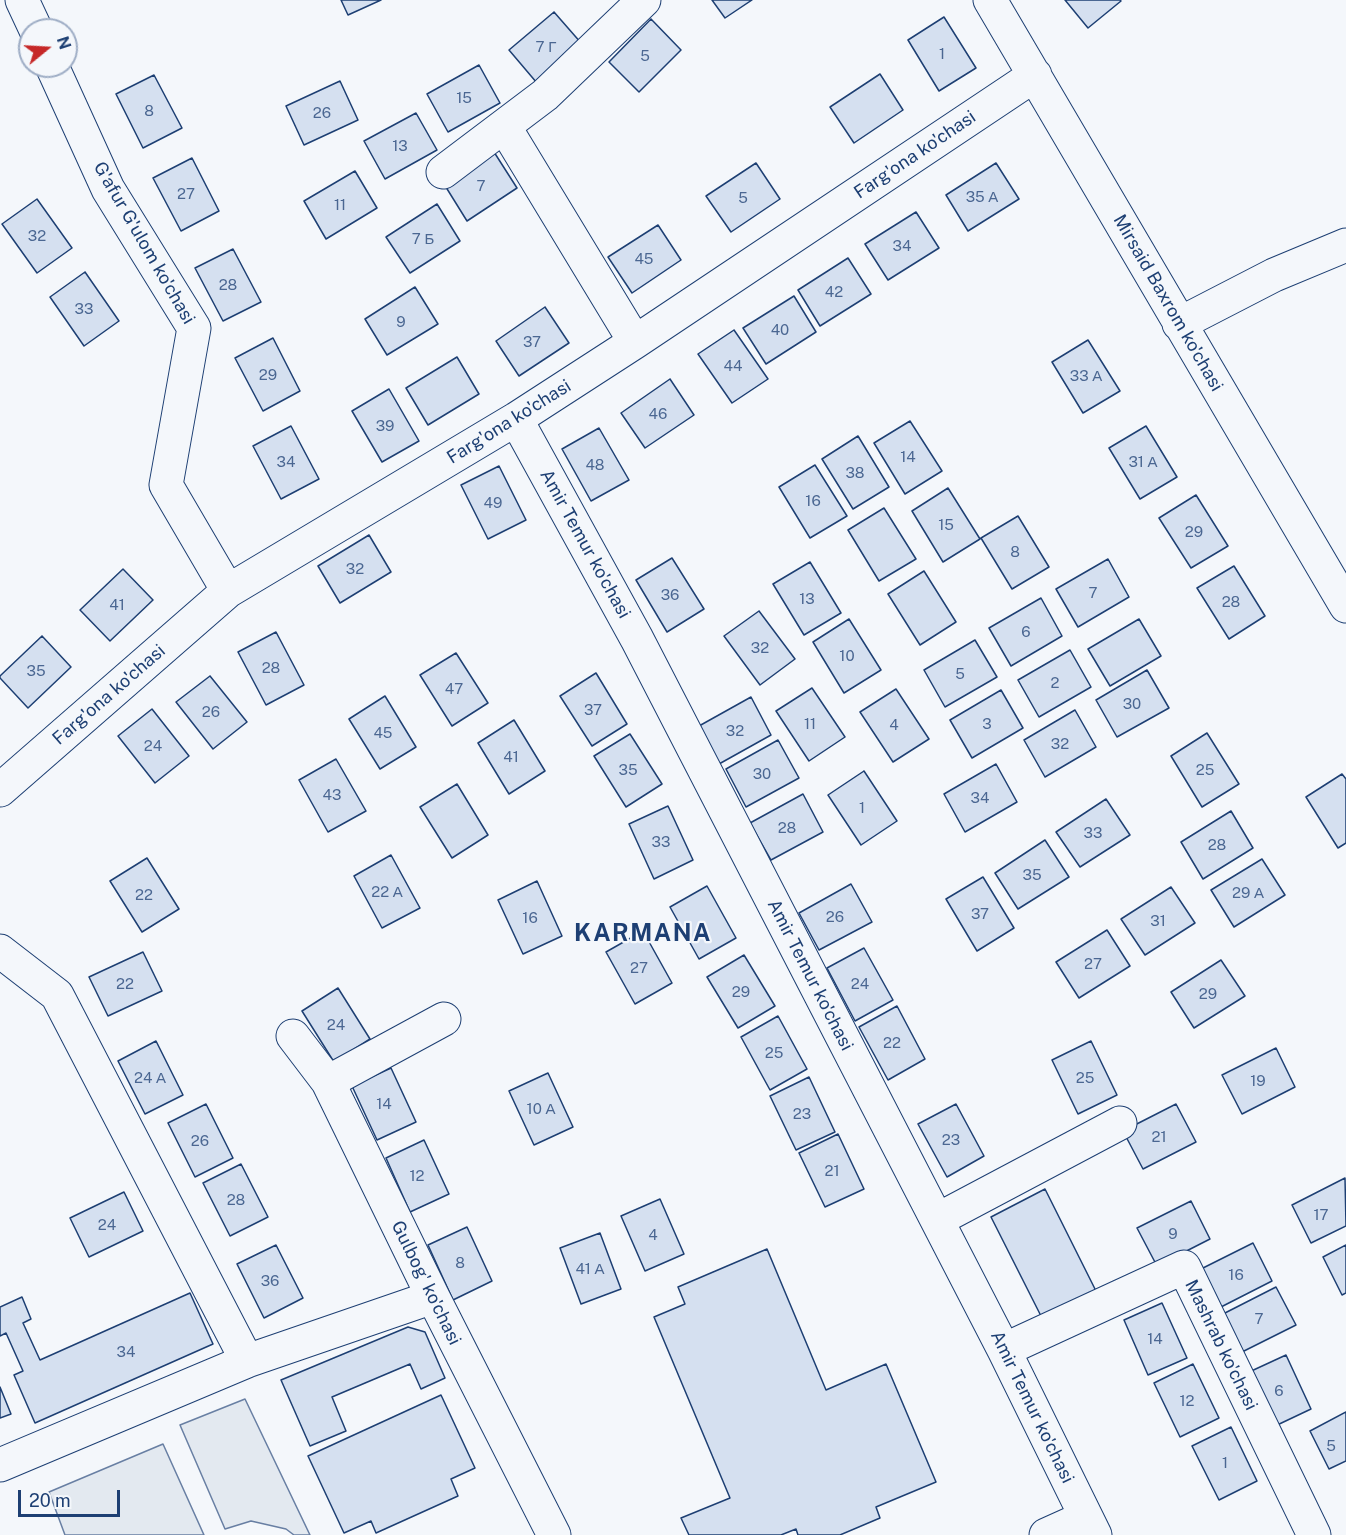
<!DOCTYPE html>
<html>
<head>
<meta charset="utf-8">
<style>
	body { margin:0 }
	#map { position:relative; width:1346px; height:1535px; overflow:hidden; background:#f4f7fb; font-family:"Public Sans",sans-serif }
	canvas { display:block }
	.north { position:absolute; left:18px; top:18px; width:60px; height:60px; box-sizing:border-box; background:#f4f7fb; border:2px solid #9eadc5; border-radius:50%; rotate:72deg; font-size:16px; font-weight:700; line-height:24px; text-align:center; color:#1d3f73 }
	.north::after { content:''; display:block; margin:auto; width:21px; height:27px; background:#c62828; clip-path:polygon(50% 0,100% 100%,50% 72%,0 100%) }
	.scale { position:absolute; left:18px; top:1490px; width:102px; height:27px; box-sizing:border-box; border:3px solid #1d3f73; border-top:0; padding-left:8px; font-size:18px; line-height:21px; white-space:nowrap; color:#1d3f73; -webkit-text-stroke:4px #f4f7fb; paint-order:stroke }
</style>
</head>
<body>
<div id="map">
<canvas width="1346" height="1535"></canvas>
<div class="north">N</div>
<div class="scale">20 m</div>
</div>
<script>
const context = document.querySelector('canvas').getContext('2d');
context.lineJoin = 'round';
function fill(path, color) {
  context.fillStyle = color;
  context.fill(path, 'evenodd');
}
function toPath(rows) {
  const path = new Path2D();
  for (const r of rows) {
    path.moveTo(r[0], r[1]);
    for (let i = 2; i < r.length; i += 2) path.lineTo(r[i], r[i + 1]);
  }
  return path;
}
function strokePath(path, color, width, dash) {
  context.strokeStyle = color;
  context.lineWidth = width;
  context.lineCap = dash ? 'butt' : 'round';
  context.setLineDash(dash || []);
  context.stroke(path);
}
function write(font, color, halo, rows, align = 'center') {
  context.font = font + ' "Public Sans",sans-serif';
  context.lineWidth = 4.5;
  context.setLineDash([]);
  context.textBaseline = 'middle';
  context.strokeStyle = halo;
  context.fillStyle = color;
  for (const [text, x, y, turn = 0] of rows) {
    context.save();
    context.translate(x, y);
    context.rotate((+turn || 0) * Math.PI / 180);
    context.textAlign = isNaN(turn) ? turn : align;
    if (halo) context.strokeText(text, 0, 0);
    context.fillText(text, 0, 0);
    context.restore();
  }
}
const green = toPath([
	[245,1399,310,1535,294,1535,286,1529,251,1521,225,1529,180,1425,245,1399],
	[163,1444,204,1535,65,1535,49,1492,163,1444]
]);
fill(green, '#e3e9f0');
strokePath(green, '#687fa3', 1.5);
const building = toPath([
	[341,0,381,0,348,15,341,0],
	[712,0,752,0,725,18,712,0],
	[1065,0,1120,0,1121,1,1088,28,1065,0],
	[554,12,582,44,537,83,509,50,554,12],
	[944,17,976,68,939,91,908,40,944,17],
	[651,19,681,50,639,92,609,62,651,19],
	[479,65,500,103,448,132,427,94,479,65],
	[880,74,903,110,854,143,830,107,880,74],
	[154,75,182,128,143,148,116,94,154,75],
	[340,81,358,120,304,145,286,106,340,81],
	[416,113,437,150,385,179,364,141,416,113],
	[494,152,517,188,467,221,444,184,494,152],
	[192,158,219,211,181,231,153,178,192,158],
	[756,163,780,199,731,232,706,196,756,163],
	[996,163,1019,199,968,231,946,195,996,163],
	[355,171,377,208,326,239,304,201,355,171],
	[37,199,72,248,37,273,2,224,37,199],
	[437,204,460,241,410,273,386,237,437,204],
	[916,212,939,248,888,280,865,244,916,212],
	[658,225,681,260,632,293,608,257,658,225],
	[233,249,261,302,223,321,195,268,233,249],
	[848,258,871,294,820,326,798,290,848,258],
	[85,272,119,321,84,346,50,297,85,272],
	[415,287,438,324,387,355,365,319,415,287],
	[794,296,816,332,766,364,743,328,794,296],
	[545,307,569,343,519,376,496,341,545,307],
	[734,330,768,379,732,403,698,354,734,330],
	[273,338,300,391,263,411,235,358,273,338],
	[1088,340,1120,391,1083,413,1052,362,1088,340],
	[457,357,479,394,428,425,406,388,457,357],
	[670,379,694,415,645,448,621,413,670,379],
	[389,389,419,441,382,462,352,411,389,389],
	[910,421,942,471,905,494,874,443,910,421],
	[291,426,319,479,281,499,253,446,291,426],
	[1146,426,1177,477,1140,499,1109,448,1146,426],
	[599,428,629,480,591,501,562,449,599,428],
	[858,436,889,487,853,509,822,459,858,436],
	[815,465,847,516,810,538,779,487,815,465],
	[499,466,526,520,488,539,461,485,499,466],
	[948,488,980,539,943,562,912,511,948,488],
	[1196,495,1228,546,1191,568,1159,518,1196,495],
	[884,508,916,559,879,581,848,530,884,508],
	[1018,516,1049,567,1012,589,981,538,1018,516],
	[369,535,391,572,340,603,318,566,369,535],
	[672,558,704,609,667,632,636,580,672,558],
	[1108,559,1129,597,1078,627,1056,589,1108,559],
	[810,562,841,613,804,635,773,584,810,562],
	[1234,566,1265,616,1229,639,1197,588,1234,566],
	[123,569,153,600,110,641,80,610,123,569],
	[924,571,956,622,920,645,888,594,924,571],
	[1041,598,1062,636,1011,666,989,628,1041,598],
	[759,611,795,659,760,685,724,636,759,611],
	[849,619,881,670,844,693,813,642,849,619],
	[1139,619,1161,656,1110,686,1088,649,1139,619],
	[276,632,304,685,266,705,238,652,276,632],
	[42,636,71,667,28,708,0,678,0,676,42,636],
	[975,640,997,677,945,707,924,670,975,640],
	[1070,650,1091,687,1039,717,1018,680,1070,650],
	[456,653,488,703,452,726,420,675,456,653],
	[1147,670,1169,708,1117,737,1096,700,1147,670],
	[596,673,627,724,592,746,560,696,596,673],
	[210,676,247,722,213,749,176,702,210,676],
	[812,688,845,737,809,761,776,711,812,688],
	[896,689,929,739,893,762,860,712,896,689],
	[1001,690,1023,728,972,758,950,720,1001,690],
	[385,696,416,747,380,769,349,719,385,696],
	[751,697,771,735,719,764,699,726,751,697],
	[152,709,189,756,155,783,118,736,152,709],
	[1075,710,1096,747,1045,777,1024,740,1075,710],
	[514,720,545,771,509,794,478,743,514,720],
	[1207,733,1239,784,1202,807,1171,756,1207,733],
	[630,734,662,784,626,807,594,756,630,734],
	[778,740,799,778,746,807,726,769,778,740],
	[336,759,366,811,328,832,299,780,336,759],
	[996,764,1017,802,965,832,944,794,996,764],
	[864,771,897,821,861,845,828,795,864,771],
	[1342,774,1346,779,1346,843,1338,848,1306,797,1342,774],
	[457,784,488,835,452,858,420,807,457,784],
	[803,794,823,832,771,860,750,823,803,794],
	[1106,799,1130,835,1080,867,1056,832,1106,799],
	[668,806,693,860,654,879,629,824,668,806],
	[1231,811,1253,848,1203,879,1181,842,1231,811],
	[1045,840,1069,877,1018,909,995,873,1045,840],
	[391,855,420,908,382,928,354,876,391,855],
	[147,858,179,909,142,932,110,881,147,858],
	[1262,859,1285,895,1234,927,1211,890,1262,859],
	[983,877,1014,928,977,951,946,899,983,877],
	[537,881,562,936,523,954,498,900,537,881],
	[851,884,872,922,819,950,799,913,851,884],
	[707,886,736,938,699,959,670,907,707,886],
	[1171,887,1195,923,1145,955,1121,919,1171,887],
	[1107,930,1130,966,1079,998,1056,962,1107,930],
	[643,931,672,983,635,1004,606,952,643,931],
	[864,948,893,1000,855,1021,827,968,864,948],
	[143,952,162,991,108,1016,89,977,143,952],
	[744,955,775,1006,738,1028,707,977,744,955],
	[1221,960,1245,996,1194,1028,1171,992,1221,960],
	[338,988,370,1039,334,1062,302,1011,338,988],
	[897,1006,925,1059,888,1080,859,1027,897,1006],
	[778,1016,807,1069,770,1090,741,1037,778,1016],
	[156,1041,183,1095,145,1114,118,1061,156,1041],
	[1091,1041,1117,1095,1078,1114,1052,1060,1091,1041],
	[1276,1048,1295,1087,1242,1114,1222,1075,1276,1048],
	[391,1068,416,1122,377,1140,352,1086,391,1068],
	[548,1073,573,1127,534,1145,509,1091,548,1073],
	[809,1077,835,1132,796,1150,770,1096,809,1077],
	[206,1104,233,1158,195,1177,168,1123,206,1104],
	[956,1104,984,1156,947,1177,918,1124,956,1104],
	[1176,1104,1196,1142,1143,1169,1123,1131,1176,1104],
	[838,1134,864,1189,825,1207,799,1153,838,1134],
	[424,1140,449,1194,410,1212,386,1158,424,1140],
	[241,1164,268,1217,230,1236,203,1183,241,1164],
	[1345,1178,1346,1226,1311,1243,1292,1205,1345,1178],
	[1045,1189,1097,1293,1043,1320,991,1217,1045,1189],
	[124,1192,143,1231,89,1257,70,1218,124,1192],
	[660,1199,684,1254,645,1271,621,1216,660,1199],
	[1191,1201,1210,1239,1157,1266,1137,1228,1191,1201],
	[467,1227,492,1281,453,1300,428,1245,467,1227],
	[600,1233,621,1289,581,1304,560,1248,600,1233],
	[1253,1243,1272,1281,1219,1308,1199,1270,1253,1243],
	[276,1245,303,1298,264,1318,237,1264,276,1245],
	[1346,1245,1346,1293,1342,1295,1323,1257,1346,1245],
	[767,1249,826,1390,886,1364,936,1482,876,1507,880,1518,840,1535,798,1535,796,1529,781,1535,689,1535,681,1518,730,1498,654,1317,685,1304,678,1287,767,1249],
	[1276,1287,1296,1325,1242,1352,1223,1314,1276,1287],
	[190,1293,213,1344,35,1423,14,1375,23,1371,6,1333,0,1336,0,1307,22,1297,31,1319,23,1323,40,1360,190,1293],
	[1162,1303,1187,1358,1148,1375,1124,1320,1162,1303],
	[408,1327,425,1332,445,1378,421,1389,410,1364,332,1397,346,1431,310,1446,281,1380,408,1327],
	[1286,1355,1311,1409,1273,1427,1247,1373,1286,1355],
	[1193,1364,1219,1418,1180,1437,1154,1383,1193,1364],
	[0,1387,11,1414,0,1418,0,1387],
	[441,1395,475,1468,451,1479,458,1496,376,1533,371,1521,344,1533,308,1456,441,1395],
	[1346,1412,1346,1461,1329,1469,1310,1431,1346,1412],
	[1231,1427,1257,1481,1219,1500,1192,1446,1231,1427]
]);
fill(building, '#d5e0f0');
strokePath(building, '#1d3f73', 1.5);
const minor = toPath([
	[22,0,36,30],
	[990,0,1346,606],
	[52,66,108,189,194,328,166,485,228,591],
	[504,126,635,342],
	[443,172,545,95,644,0],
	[1179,324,1274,275,1346,245],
	[516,419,637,639,1004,1350,1095,1535],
	[0,790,228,591,516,419,635,342,1035,75],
	[0,951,57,995,247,1361],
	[293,1036,328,1082,433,1297,554,1535],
	[328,1082,444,1019],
	[937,1220,1120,1123],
	[1004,1350,1184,1267,1314,1535],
	[0,1465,247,1361,433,1297],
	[1046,1535,1086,1517]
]);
strokePath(minor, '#1d3f73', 35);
strokePath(minor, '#f4f7fb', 33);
write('15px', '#4b6792', null, [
	["7 Г",546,47],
	["1",942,54],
	["5",645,56],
	["15",464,98],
	["8",149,111],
	["26",322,113],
	["13",400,146],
	["7",481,186],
	["27",186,194],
	["35 А",982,197],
	["5",743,198],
	["11",340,205],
	["32",37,236],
	["7 Б",423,239],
	["34",902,246],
	["45",644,259],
	["28",228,285],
	["42",834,292],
	["33",84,309],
	["9",401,322],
	["40",780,330],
	["37",532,342],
	["44",733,366],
	["29",268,375],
	["33 А",1086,376],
	["46",658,414],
	["39",385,426],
	["14",908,457],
	["34",286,462],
	["31 А",1143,462],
	["48",595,465],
	["38",855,473],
	["16",813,501],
	["49",493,503],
	["15",946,525],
	["29",1194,532],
	["8",1015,552],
	["32",355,569],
	["7",1093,593],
	["36",670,595],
	["13",807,599],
	["28",1231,602],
	["41",117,605],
	["6",1026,632],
	["32",760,648],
	["10",847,656],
	["28",271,668],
	["35",36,671],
	["5",960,674],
	["2",1055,683],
	["47",454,689],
	["30",1132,704],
	["37",593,710],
	["26",211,712],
	["11",810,724],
	["3",987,724],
	["4",894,725],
	["32",735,731],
	["45",383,733],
	["32",1060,744],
	["24",153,746],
	["41",511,757],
	["35",628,770],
	["25",1205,770],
	["30",762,774],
	["43",332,795],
	["34",980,798],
	["1",862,808],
	["28",787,828],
	["33",1093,833],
	["33",661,842],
	["28",1217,845],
	["35",1032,875],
	["22 А",387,892],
	["29 А",1248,893],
	["22",144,895],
	["37",980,914],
	["26",835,917],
	["16",530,918],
	["31",1158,921],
	["27",1093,964],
	["27",639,968],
	["22",125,984],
	["24",860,984],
	["29",741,992],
	["29",1208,994],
	["24",336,1025],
	["22",892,1043],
	["25",774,1053],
	["24 А",150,1078],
	["25",1085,1078],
	["19",1258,1081],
	["14",384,1104],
	["10 А",541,1109],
	["23",802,1114],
	["21",1159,1137],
	["23",951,1140],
	["26",200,1141],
	["21",832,1171],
	["12",417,1176],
	["28",236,1200],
	["17",1321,1215],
	["24",107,1225],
	["9",1173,1234],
	["4",653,1235],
	["8",460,1263],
	["41 А",590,1269],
	["16",1236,1275],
	["36",270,1281],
	["7",1259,1319],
	["14",1155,1339],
	["34",126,1352],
	["6",1279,1391],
	["12",1187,1401],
	["5",1331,1446],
	["1",1225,1463]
]);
write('18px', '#1d3f73', '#f4f7fb', [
	["Farg'ona ko'chasi",915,155,-34],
	["G'afur G'ulom ko'chasi",144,243,60],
	["Mirsaid Baxrom ko'chasi",1168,303,60],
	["Farg'ona ko'chasi",509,422,-32],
	["Amir Temur ko'chasi",585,544,61],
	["Farg'ona ko'chasi",109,695,-41],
	["Amir Temur ko'chasi",810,975,63],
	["Gulbog' ko'chasi",426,1283,64],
	["Mashrab ko'chasi",1221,1345,64],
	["Amir Temur ko'chasi",1032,1407,64]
]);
context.letterSpacing = '1.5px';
write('bold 24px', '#1d3f73', '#f4f7fb', [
	["KARMANA",643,934]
]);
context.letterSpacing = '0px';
</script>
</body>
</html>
